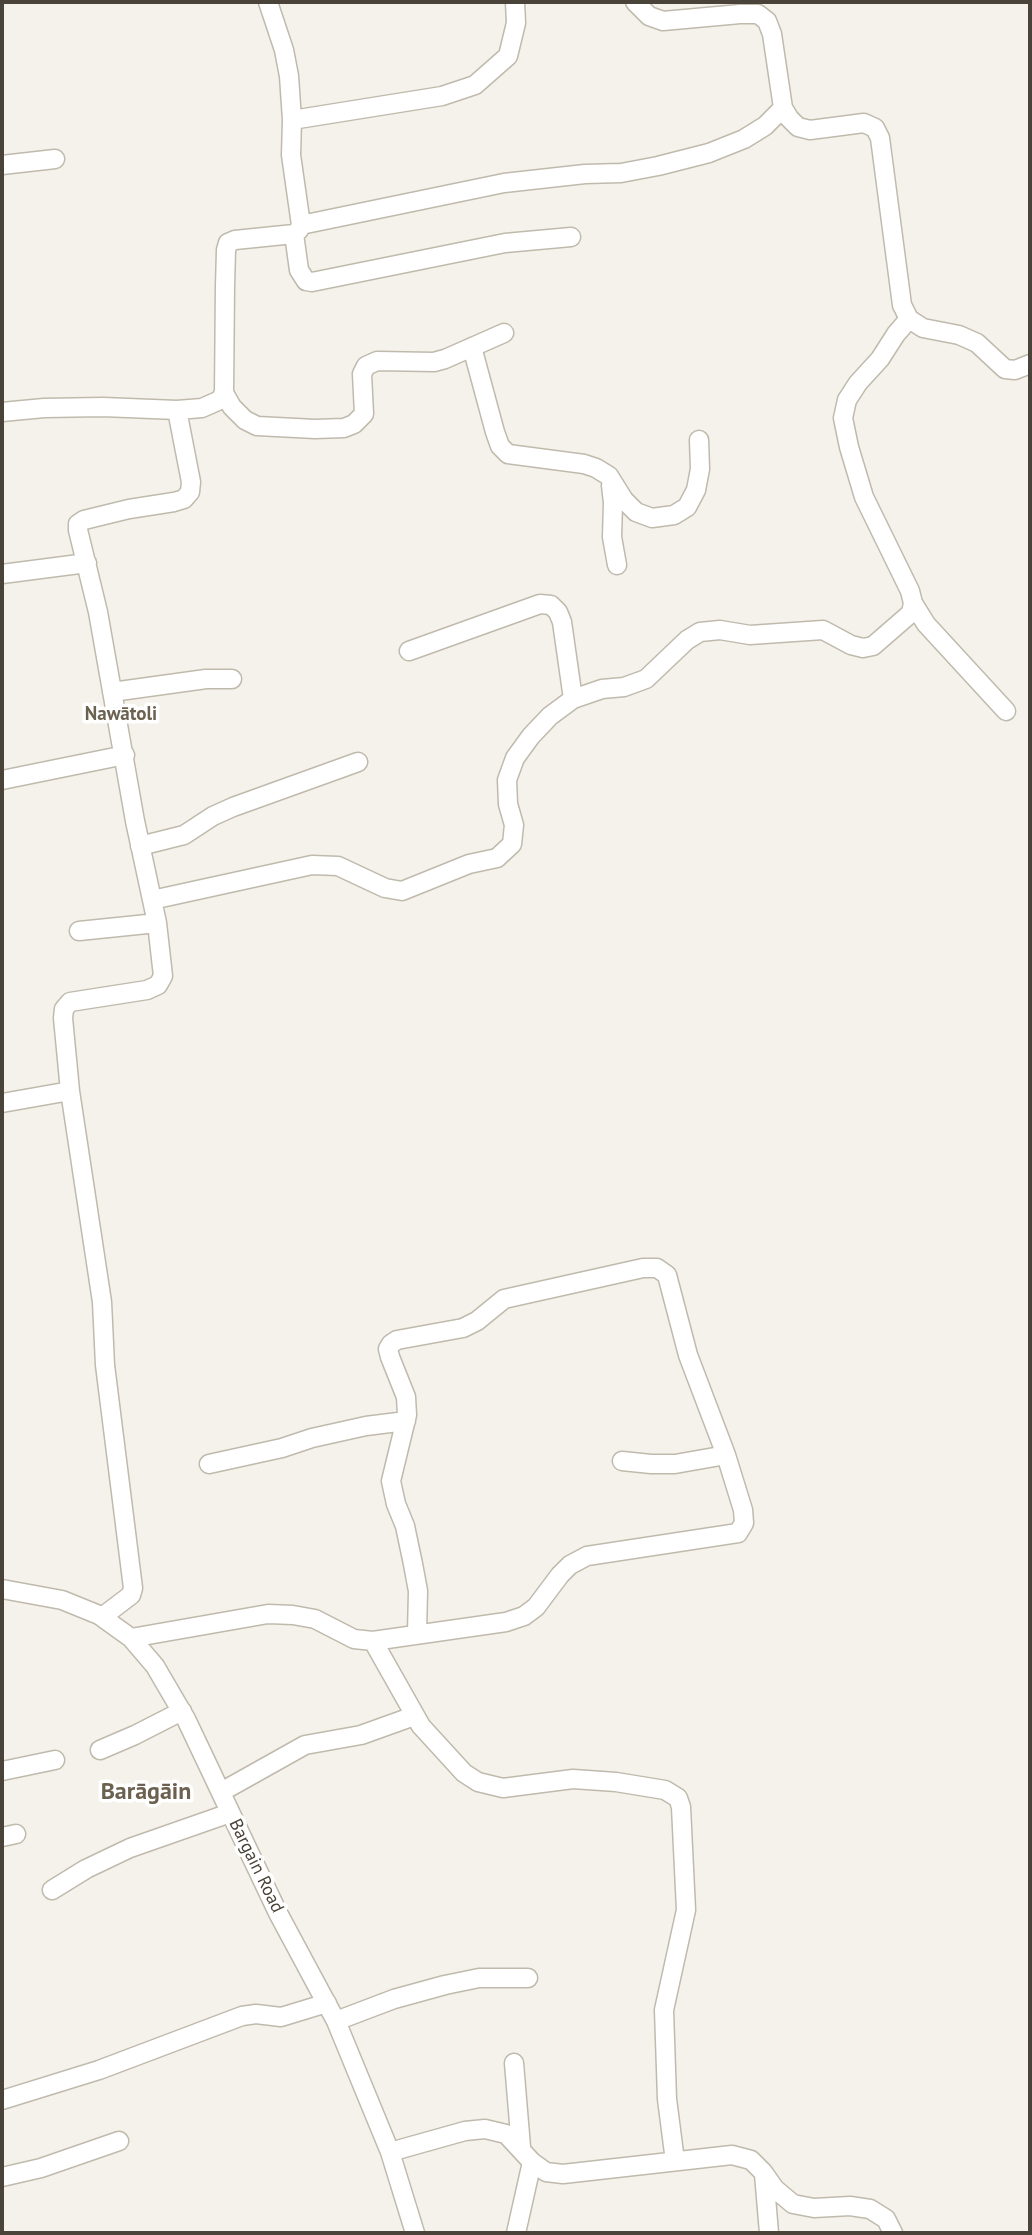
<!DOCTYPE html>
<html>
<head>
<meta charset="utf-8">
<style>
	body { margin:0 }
	#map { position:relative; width:1032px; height:2235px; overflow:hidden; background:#f5f2eb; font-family:"PT Sans",sans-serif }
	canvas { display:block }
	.frame { position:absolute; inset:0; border:4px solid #494339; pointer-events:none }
</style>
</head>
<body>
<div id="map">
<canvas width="1032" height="2235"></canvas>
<div class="frame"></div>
</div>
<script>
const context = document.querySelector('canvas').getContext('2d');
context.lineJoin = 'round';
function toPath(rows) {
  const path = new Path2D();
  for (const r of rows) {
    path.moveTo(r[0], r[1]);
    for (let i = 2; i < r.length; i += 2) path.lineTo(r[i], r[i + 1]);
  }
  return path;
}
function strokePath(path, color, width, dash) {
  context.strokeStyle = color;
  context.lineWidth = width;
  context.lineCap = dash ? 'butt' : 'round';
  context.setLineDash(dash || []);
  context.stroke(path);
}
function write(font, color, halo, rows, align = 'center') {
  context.font = font + ' "PT Sans",sans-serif';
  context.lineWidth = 7;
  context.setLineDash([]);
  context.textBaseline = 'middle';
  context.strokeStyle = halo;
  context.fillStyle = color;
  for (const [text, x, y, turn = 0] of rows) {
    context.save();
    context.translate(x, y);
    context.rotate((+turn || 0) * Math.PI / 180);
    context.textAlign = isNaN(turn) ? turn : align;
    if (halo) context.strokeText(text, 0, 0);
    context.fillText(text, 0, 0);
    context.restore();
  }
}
const street = toPath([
	[635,2,649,16,663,21,740,14,758,14,767,21,772,34,783,108,789,118,798,127,810,130,864,123,875,128,880,138,902,305,909,319,923,328,959,335,977,343,1005,369,1015,370,1030,364],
	[292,120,442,96,475,85,508,56,516,23,515,2],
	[2,165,55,159],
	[301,225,504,183,585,174,621,173,658,166,709,153,744,139,765,126,783,108],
	[294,234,299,270,306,281,312,282,505,243,571,237],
	[472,347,495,432,500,446,508,454,584,464,596,468,609,476,624,500,636,512,652,518,674,515,687,507,696,490,700,469,699,440],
	[224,393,232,407,245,420,257,426,315,429,344,428,354,424,364,414,362,374,366,366,377,361,434,362,445,359,504,333],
	[2,412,44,408,103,407,177,410,202,408,220,400,224,393,225,286,226,250,228,243,235,240,294,234,299,230,301,225,291,155,292,120,289,76,284,50,268,2],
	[611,485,613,503,612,537,617,565],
	[2,574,87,563],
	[913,603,926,624,1006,711],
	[409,651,540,604,551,605,558,612,562,622,573,699],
	[112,692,206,679,232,679],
	[2,780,125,755],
	[140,846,184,835,213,816,233,807,358,762],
	[152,900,312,865,338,866,385,888,402,891,469,864,497,858,512,844,514,825,508,804,507,780,515,758,531,736,550,716,573,699,602,689,624,687,646,679,687,640,700,632,720,630,750,635,823,630,851,645,863,648,873,646,911,613,913,603,910,591,864,497,849,447,843,418,847,400,858,383,880,359,896,334,909,319],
	[79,931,157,923],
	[2,1103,70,1091],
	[622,1461,651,1464,675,1464,726,1455],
	[209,1464,282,1448,312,1438,366,1426,406,1421],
	[2,1589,62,1600,99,1615,131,1638,155,1666,186,1719,278,1913,336,2021,390,2152,415,2233],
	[102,1617,131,1595,133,1588,105,1365,102,1302,70,1091,63,1018,64,1009,70,1002,147,990,158,985,163,976,157,923,135,821,98,612,78,530,78,524,84,520,129,509,174,502,184,499,190,492,191,482,177,410],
	[131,1638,268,1614,293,1615,315,1619,354,1639,373,1641,506,1622,524,1616,536,1607,560,1575,570,1565,587,1556,738,1533,744,1523,743,1510,726,1455,688,1355,667,1275,657,1268,643,1268,504,1299,477,1321,463,1328,397,1340,391,1344,388,1349,390,1357,406,1397,407,1415,391,1481,396,1504,405,1526,413,1564,418,1591,417,1633],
	[373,1641,421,1726,464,1773,478,1782,503,1788,573,1779,616,1782,665,1790,678,1798,681,1807,686,1910,664,2010,667,2099,675,2161],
	[100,1750,135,1735,182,1711],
	[2,1771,55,1760],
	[221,1792,305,1745,361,1735,414,1716],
	[2,1837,16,1834],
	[52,1890,86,1869,130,1848,230,1813],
	[336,2021,394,1999,445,1985,479,1978,528,1978],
	[514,2063,521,2147],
	[2,2100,99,2070,242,2016,256,2014,281,2017,327,2003],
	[390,2152,465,2131,485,2129,506,2134,532,2162,546,2172,563,2174,732,2155,751,2160,763,2172,775,2189,793,2204,814,2208,850,2206,870,2209,886,2219,893,2233],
	[764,2174,769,2233],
	[2,2177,41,2168,119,2141],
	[516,2233,532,2162]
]);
strokePath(street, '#c0baad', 21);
strokePath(street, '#fff', 18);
write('18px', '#494339', '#fff', [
	["Bargain Road",256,1866,64]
]);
write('bold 19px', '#6c6150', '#fff', [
	["Nawātoli",121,715]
]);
write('bold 24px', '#6c6150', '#fff', [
	["Barāgāin",146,1792]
]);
</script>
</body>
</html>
